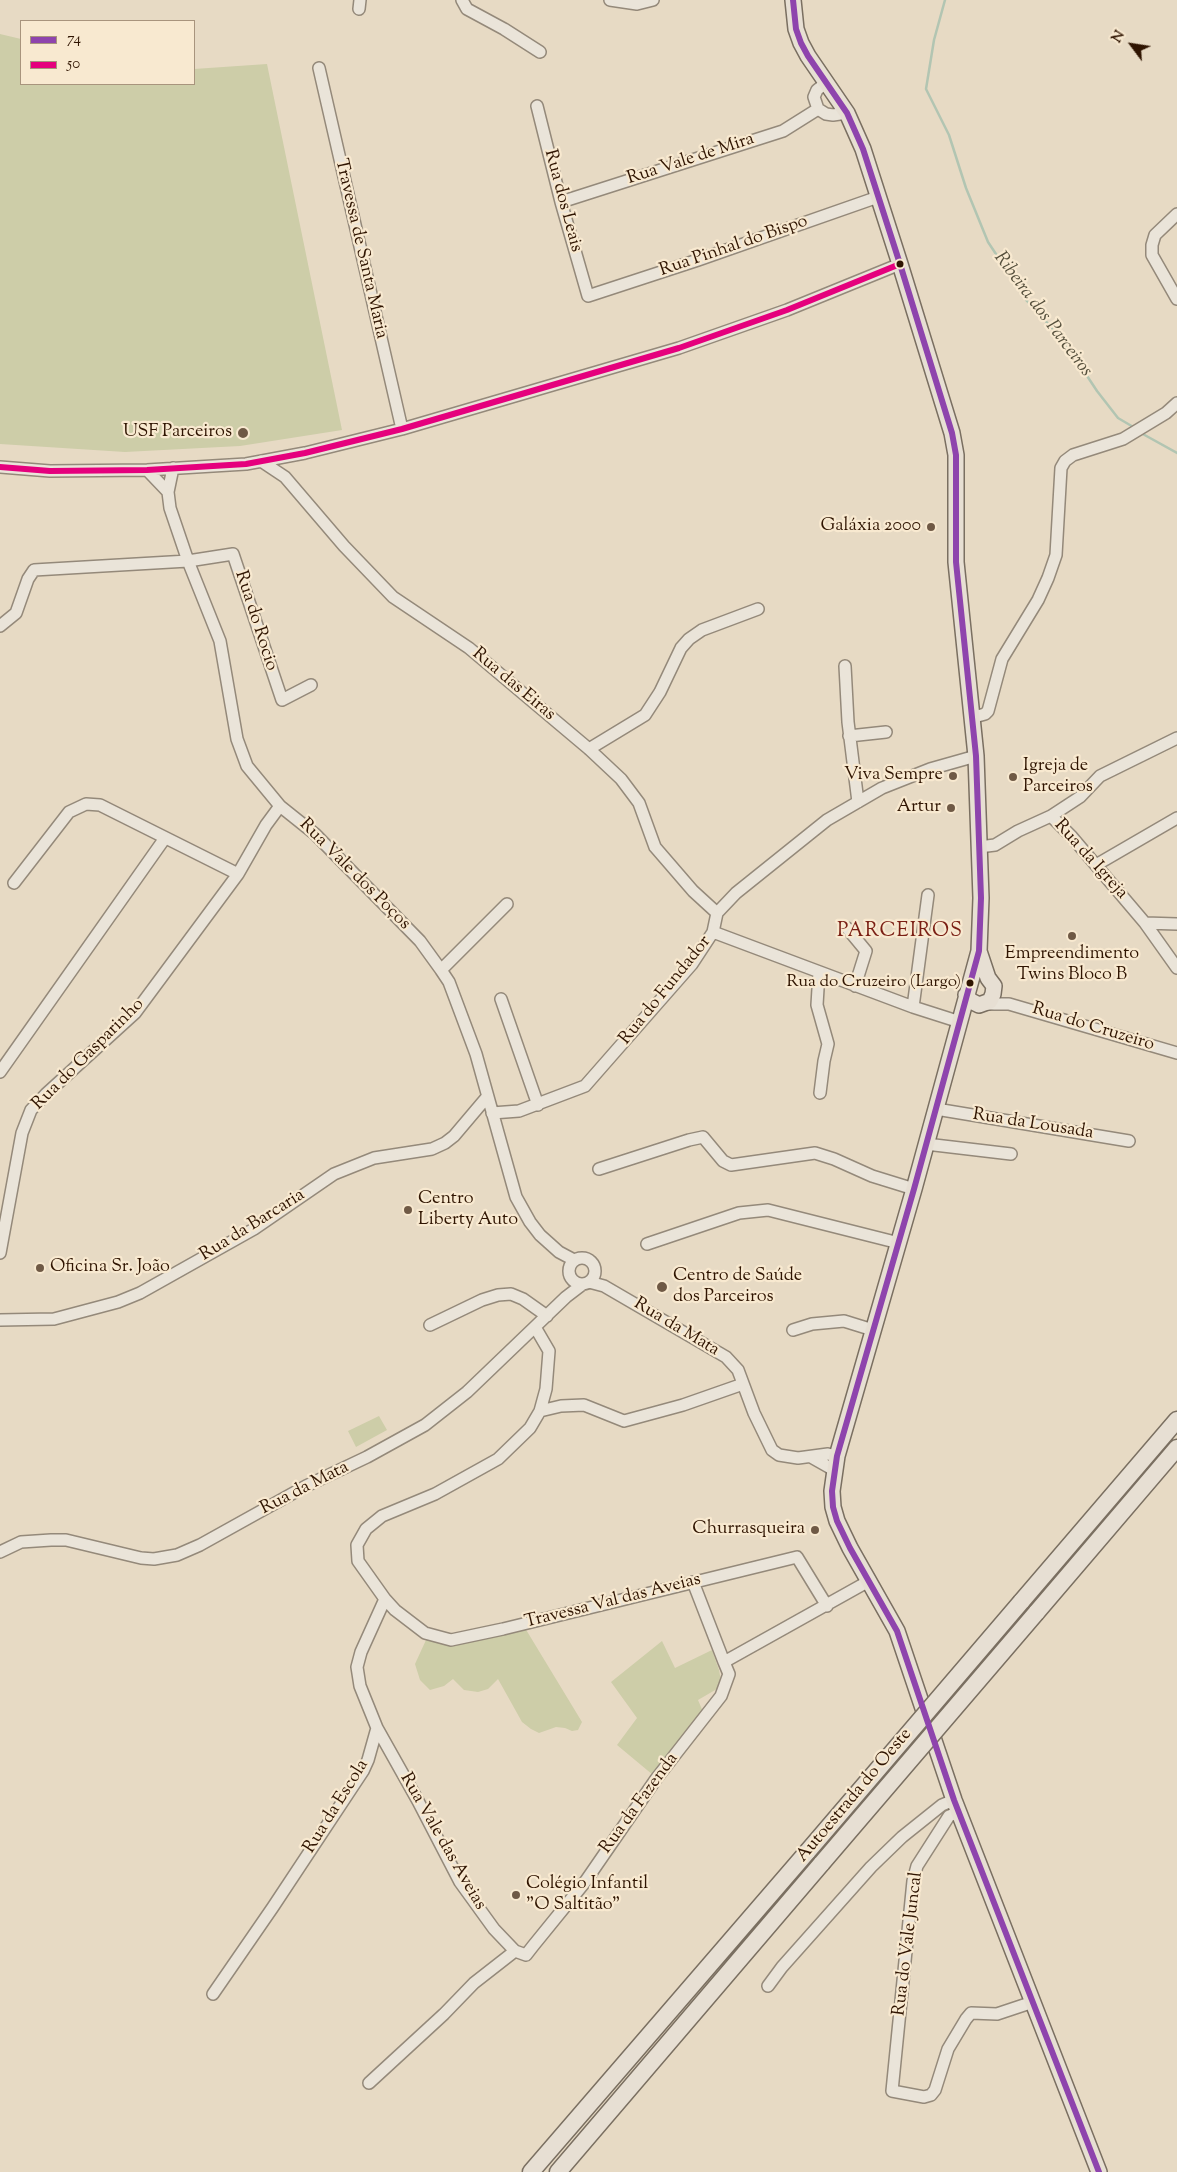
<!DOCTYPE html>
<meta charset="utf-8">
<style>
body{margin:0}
#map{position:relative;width:1177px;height:2172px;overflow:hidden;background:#e7dac4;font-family:"Sorts Mill Goudy",serif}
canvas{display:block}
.legend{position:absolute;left:20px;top:20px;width:175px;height:65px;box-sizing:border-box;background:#f8e9d0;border:1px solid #a8947d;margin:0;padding:6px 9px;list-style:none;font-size:15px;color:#2f1401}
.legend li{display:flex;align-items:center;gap:10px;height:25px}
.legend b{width:25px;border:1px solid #a8947d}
.north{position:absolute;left:1107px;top:20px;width:50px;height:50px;-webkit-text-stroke:4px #f8e9d0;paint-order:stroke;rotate:301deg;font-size:14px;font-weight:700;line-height:20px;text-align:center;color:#2f1401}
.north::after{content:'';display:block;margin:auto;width:18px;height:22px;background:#2f1401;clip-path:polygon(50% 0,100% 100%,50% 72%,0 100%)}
</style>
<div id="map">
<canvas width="1177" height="2172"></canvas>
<ul class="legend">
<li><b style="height:6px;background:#8e44ad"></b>74</li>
<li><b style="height:6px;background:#e5007d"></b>50</li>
</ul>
<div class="north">N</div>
</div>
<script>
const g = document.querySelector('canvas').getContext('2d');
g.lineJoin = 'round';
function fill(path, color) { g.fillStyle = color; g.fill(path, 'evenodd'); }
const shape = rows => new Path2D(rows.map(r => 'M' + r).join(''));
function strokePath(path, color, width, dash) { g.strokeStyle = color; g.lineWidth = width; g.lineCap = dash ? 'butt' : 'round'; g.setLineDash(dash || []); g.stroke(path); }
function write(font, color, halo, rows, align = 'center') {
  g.font = font + ' "Sorts Mill Goudy",serif'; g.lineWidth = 4.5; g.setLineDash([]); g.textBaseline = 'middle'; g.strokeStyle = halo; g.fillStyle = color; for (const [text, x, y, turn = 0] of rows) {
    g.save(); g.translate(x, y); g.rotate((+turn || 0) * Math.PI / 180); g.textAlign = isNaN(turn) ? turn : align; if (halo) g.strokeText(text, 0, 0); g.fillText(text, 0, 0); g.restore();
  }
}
fill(shape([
 [0,34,21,39,21,84,194,84,194,69,267,64,342,430,240,446,125,452,0,444],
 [379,1416,387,1430,356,1447,348,1431],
 [525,1628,582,1722,578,1730,572,1731,565,1728,556,1727,539,1733,531,1729,522,1722,498,1679,488,1689,478,1692,464,1690,453,1679,444,1686,430,1690,420,1680,415,1664,426,1640,452,1645],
 [662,1641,675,1668,712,1650,719,1670,722,1686,698,1700,704,1714,653,1775,617,1745,637,1718,611,1682]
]), '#cdcda8');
strokePath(shape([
 [945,0,934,40,926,89,949,135,966,188,988,242,1027,301,1064,341,1097,391,1118,418,1135,428],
 [1141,433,1177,453]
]), '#b2c5b2', 2.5);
const minor = shape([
 [462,0,467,9,504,29,540,52],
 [610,0,637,4,653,0],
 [359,9,360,0],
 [319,68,402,429],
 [826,83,817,90,814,97,818,109,826,114,833,115,847,113],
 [537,106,561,202,588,296,698,260,878,197],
 [561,202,783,131,818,109],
 [1177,214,1155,235,1152,245,1152,255,1177,299],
 [261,461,285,477,344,546,393,597,469,648,589,749,621,779,639,803,655,847,693,891,717,913],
 [0,467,50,471,147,470,246,464,305,453,402,429,679,348,787,310,900,264],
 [173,468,168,492,170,508,188,561,220,641,237,739,247,766,280,806,315,834,420,941,441,970,449,982,476,1054,516,1197,530,1222,540,1235,559,1252,574,1260],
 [147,470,168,492],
 [0,626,16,613,28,579,34,570,188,561,233,554,282,700,311,685],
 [845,666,848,722,858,802],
 [974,717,985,714,988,711,1002,659,1038,600,1048,578,1056,555,1061,468,1065,461,1073,455,1123,439,1166,413,1177,403],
 [849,736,886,732],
 [589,749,645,715,660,692,681,648,689,639,702,630,758,609],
 [1051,816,1080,797,1100,776,1177,738],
 [979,847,995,845,1018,831,1051,816,1072,837,1145,923,1177,968],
 [1096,865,1177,818],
 [14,883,69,812,86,804,100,805,238,874],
 [1145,923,1177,924],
 [847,928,866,951,855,986],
 [713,932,913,1007,960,1022],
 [441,970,507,904],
 [819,972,817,1005,828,1044,824,1061,820,1093],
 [501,999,538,1105],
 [986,1004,1009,1004,1177,1053],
 [913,1007,928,895],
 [0,1072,165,838],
 [936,1109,1129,1141],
 [492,1113,519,1111,585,1086,692,964,713,932,717,913,736,893,827,820,882,788,930,769,976,756],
 [926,1144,1011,1154],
 [599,1169,689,1140,703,1137,723,1161,731,1165,815,1153,834,1159,872,1176,914,1189],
 [647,1244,739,1213,768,1210,899,1243],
 [0,1253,22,1133,31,1110,46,1094,135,1013,238,874,266,825,280,806],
 '569 1271a13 13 0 1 1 26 0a13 13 0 1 1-26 0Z',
 [589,1282,604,1286,726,1357,738,1370,754,1413,772,1450,779,1455,798,1458,828,1454,837,1456],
 [0,1320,54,1319,118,1302,140,1293,254,1229,334,1174,374,1158,432,1149,445,1143,454,1136,487,1097],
 [430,1325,482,1300,498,1295,511,1294,523,1299,547,1316],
 [535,1327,549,1351,546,1389,540,1411],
 [793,1330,812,1324,844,1321,873,1330],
 [811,1457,834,1470],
 [0,1552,21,1542,51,1540,66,1540,141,1558,154,1559,177,1555,200,1545,306,1486,367,1457,425,1425,467,1392,566,1297,583,1284],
 [693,1582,724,1662],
 [385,1599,395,1610,425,1633,451,1640,503,1629,797,1557,827,1606],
 [377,1728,418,1801,460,1882,494,1929,515,1951],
 [959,1812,949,1816,917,1866,913,1881,892,2091,924,2097,931,2095,935,2090,948,2049,966,2019,971,2013,997,2014,1033,2002],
 [768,1986,782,1967,871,1867,902,1837,942,1805,954,1800],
 [213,1994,273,1907,363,1771,368,1760,377,1728,360,1686,357,1667,361,1652,385,1599,358,1561,357,1545,366,1529,382,1516,435,1494,498,1459,530,1428,540,1411,561,1406,584,1405,624,1421,683,1405,743,1384],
 [369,2083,444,2014,474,1983,515,1951,526,1955,533,1946,585,1882,656,1779,721,1696,729,1674,724,1662,869,1581]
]);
const major = shape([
 [793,0,796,29,801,43,808,56,847,113,863,149,900,264,952,433,956,455,956,562,976,756,981,898,979,951,914,1189,837,1456,832,1491,833,1507,837,1521,850,1548,897,1631,954,1800,1099,2172],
 [966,995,971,1001,979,1005,990,1001,993,994,994,986,988,978,979,951]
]);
const highway = shape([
 [1021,1602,1177,1420],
 [1036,1613,1177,1448],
 [531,2172,808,1851],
 [558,2172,822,1863]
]);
strokePath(minor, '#94897a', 14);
strokePath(major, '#7a6f61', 18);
strokePath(highway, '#7a6f61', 19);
strokePath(minor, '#eae4d9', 11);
strokePath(major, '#e7dfd3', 15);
strokePath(highway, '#e7dfd3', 16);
const highwayBridge = shape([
 [808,1851,1021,1602],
 [822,1863,1036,1613]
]);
strokePath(highwayBridge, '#7a6f61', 19, []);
strokePath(highwayBridge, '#e7dfd3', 16);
strokePath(shape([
 [793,0,796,29,801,43,808,56,847,113,863,149,900,264,952,433,956,455,956,562,976,756,981,898,979,951,914,1189,837,1456,832,1491,833,1507,837,1521,850,1548,897,1631,954,1800,1099,2172]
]), '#8e44ad', 6);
strokePath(shape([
 [0,467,50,471,147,470,246,464,305,453,402,429,679,348,787,310,900,264]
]), '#e5007d', 6);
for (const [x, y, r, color] of [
 [900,264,4.5,"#2f1401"],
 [243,433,6,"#6f5945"],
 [931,527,5,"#6f5945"],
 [953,776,5,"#6f5945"],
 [1013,777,5,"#6f5945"],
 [951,808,5,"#6f5945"],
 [1072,936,5,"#6f5945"],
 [970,983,4.5,"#2f1401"],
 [408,1210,5,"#6f5945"],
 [40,1268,5,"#6f5945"],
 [662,1287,6,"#6f5945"],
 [815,1530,5,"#6f5945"],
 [516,1895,5,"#6f5945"]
]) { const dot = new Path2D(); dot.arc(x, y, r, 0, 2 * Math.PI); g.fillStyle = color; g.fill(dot); strokePath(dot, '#f8e9d0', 2); }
write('17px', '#2f1401', '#f8e9d0', [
 ["Rua do Cruzeiro (Largo)",961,983]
], 'right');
write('18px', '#2f1401', '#f8e9d0', [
 ["Rua Vale de Mira",691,160,-18],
 ["Rua dos Leais",562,201,75],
 ["Rua Pinhal do Bispo",734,247,-19],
 ["Travessa de Santa Maria",360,249,77],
 ["Rua do Rocio",255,621,72],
 ["Rua das Eiras",513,685,40],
 ["Rua da Igreja",1090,860,48],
 ["Rua Vale dos Poços",354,875,45],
 ["Rua do Fundador",666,991,-51],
 ["Rua do Cruzeiro",1093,1028,17],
 ["Rua do Gasparinho",89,1055,-45],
 ["Rua da Lousada",1033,1125,9],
 ["Rua da Barcaria",253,1226,-32],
 ["Rua da Mata",676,1328,31],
 ["Rua da Mata",305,1489,-27],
 ["Travessa Val das Aveias",613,1602,-14],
 ["Autoestrada do Oeste",855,1796,-50],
 ["Rua da Fazenda",640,1804,-54],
 ["Rua da Escola",337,1807,-58],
 ["Rua Vale das Aveias",442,1842,60],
 ["Rua do Vale Juncal",909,1944,-83]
]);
write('18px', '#2f1401', '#f8e9d0', [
 ["USF Parceiros",232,433],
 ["Galáxia 2000",921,527],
 ["Igreja de",1023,767,"left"],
 ["Parceiros",1023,788,"left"],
 ["Viva Sempre",943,776],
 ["Artur",941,808],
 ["Empreendimento",1072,955,"center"],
 ["Twins Bloco B",1072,976,"center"],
 ["Centro",418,1200,"left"],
 ["Liberty Auto",418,1221,"left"],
 ["Oficina Sr. João",50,1268,"left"],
 ["Centro de Saúde",673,1277,"left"],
 ["dos Parceiros",673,1298,"left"],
 ["Churrasqueira",805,1530],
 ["Colégio Infantil",526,1885,"left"],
 ["\"O Saltitão\"",526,1906,"left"]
], 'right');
write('italic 19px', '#554f3c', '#f8e9d0', [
 ["Ribeira dos Parceiros",1042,315,53]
]);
g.letterSpacing = '1px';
write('20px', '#7a1f14', '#f8e9d0', [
 ["PARCEIROS",900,933]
]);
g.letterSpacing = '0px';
</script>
